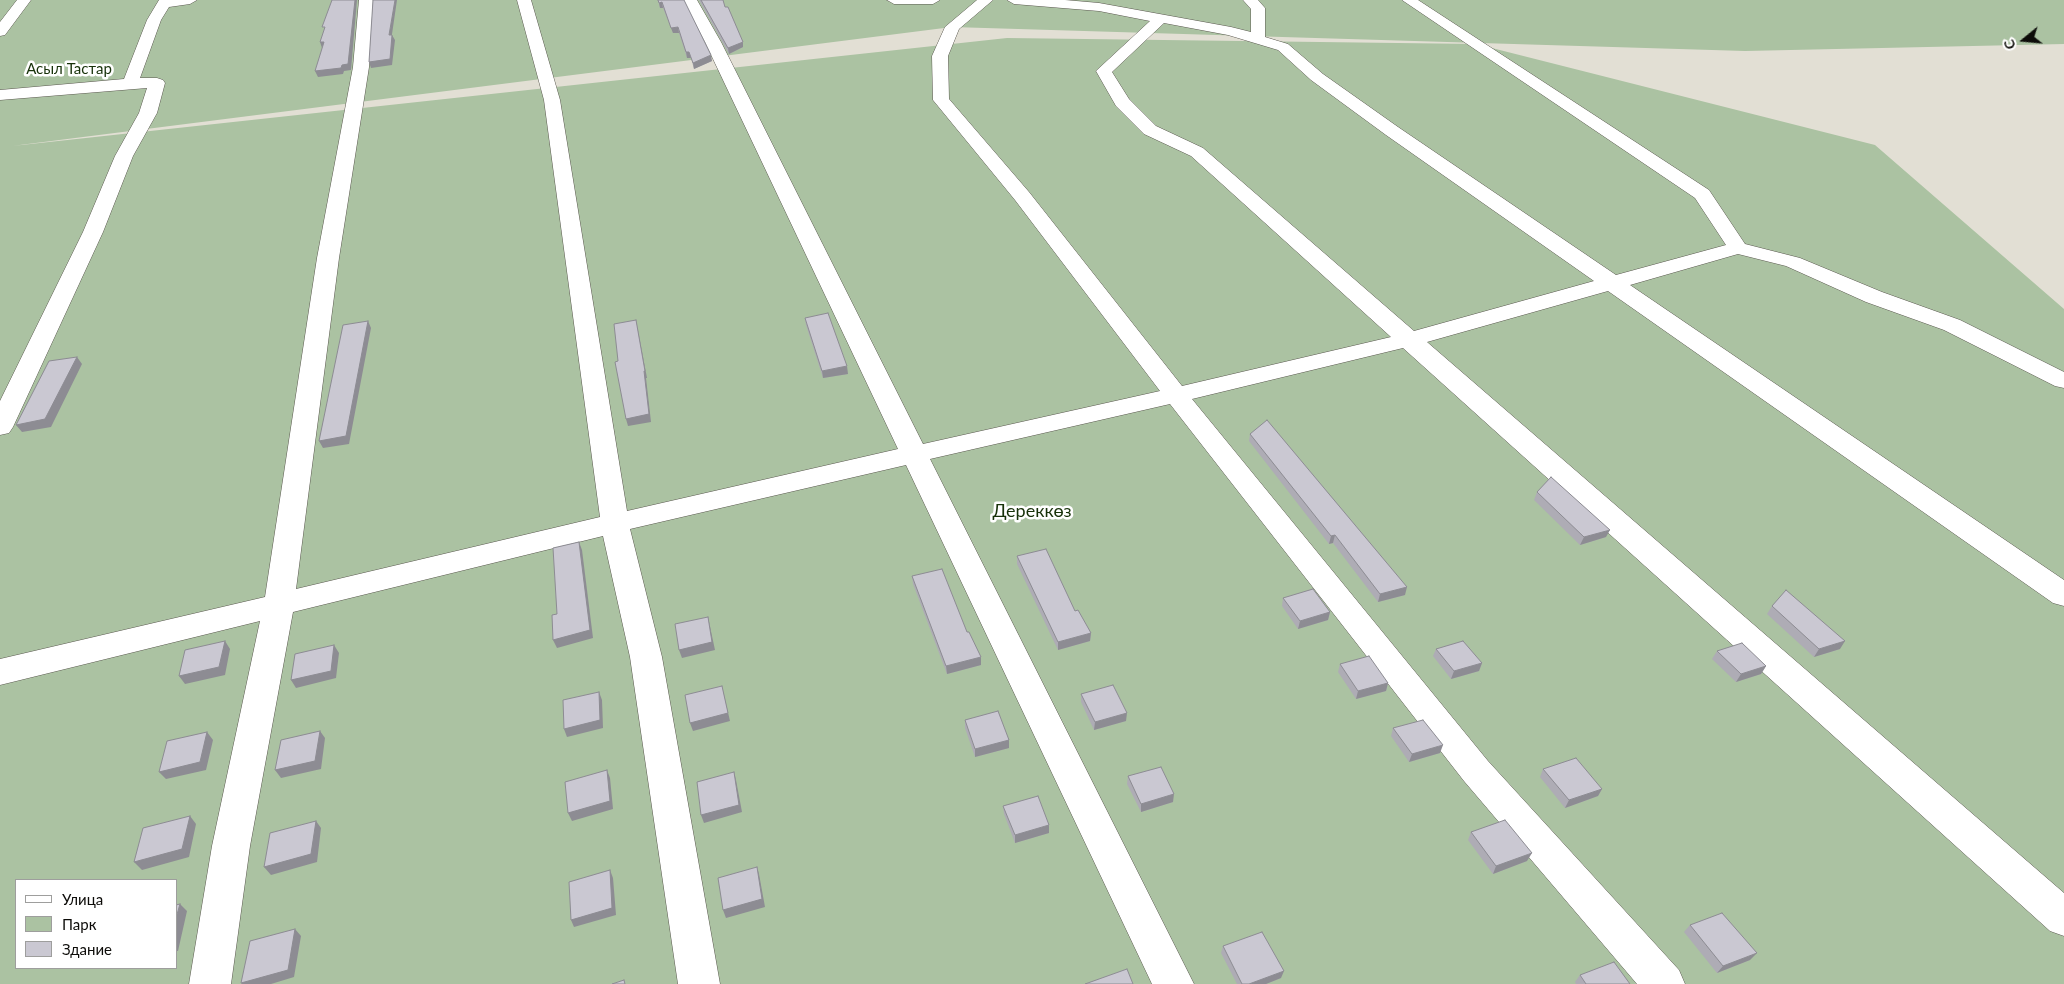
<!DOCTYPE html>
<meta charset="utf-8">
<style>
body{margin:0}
#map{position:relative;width:2064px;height:984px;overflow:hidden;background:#e2dfd4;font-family:Lato,sans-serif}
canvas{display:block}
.legend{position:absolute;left:15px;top:879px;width:162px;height:90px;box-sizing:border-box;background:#fff;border:1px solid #9e9e9d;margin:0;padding:6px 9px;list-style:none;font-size:15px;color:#0d0c09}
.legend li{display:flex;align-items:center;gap:10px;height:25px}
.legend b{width:25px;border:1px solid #9e9e9d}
.north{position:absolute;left:1999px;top:15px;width:50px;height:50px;-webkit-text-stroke:4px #fff;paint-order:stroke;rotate:253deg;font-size:14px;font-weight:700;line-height:20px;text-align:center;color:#0d0c09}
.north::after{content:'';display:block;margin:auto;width:18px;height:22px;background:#0d0c09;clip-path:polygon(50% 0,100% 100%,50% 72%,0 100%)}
</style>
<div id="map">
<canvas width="2064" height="984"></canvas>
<ul class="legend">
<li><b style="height:6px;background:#fff"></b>Улица</li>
<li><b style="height:14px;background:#abc2a2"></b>Парк</li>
<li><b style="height:14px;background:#cac8d2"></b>Здание</li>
</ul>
<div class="north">С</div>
</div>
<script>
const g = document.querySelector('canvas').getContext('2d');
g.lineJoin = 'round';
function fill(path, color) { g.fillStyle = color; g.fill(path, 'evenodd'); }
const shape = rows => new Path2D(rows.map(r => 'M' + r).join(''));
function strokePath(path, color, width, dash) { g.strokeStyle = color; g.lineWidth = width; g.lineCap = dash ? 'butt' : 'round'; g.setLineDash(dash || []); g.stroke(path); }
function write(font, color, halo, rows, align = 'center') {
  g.font = font + ' Lato,sans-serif'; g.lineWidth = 5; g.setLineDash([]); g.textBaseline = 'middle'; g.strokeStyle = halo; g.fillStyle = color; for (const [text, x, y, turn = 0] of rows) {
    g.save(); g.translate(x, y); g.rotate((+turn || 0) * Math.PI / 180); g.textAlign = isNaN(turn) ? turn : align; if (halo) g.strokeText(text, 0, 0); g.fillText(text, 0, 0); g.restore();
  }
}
fill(shape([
 [0,0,2064,0,2064,44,1745,51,952,27,12,146,1007,38,1476,44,1875,145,2064,309,2064,984,0,984],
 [16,880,176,880,176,968,16,968]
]), '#abc2a2');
const minor = shape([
 [17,0,31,0,5,35,0,36,0,22,17,0],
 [159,0,197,0,190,4,169,7,161,20,140,78,157,78,163,80,165,83,157,113,133,156,103,232,13,427,9,433,0,435,0,401,83,232,115,156,139,113,147,88,0,100,0,90,124,79,147,20,159,0],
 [359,0,373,0,369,67,339,258,296,589,600,517,544,100,517,0,531,0,560,100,627,511,898,449,705,42,683,0,697,0,721,42,923,444,1160,391,1015,200,933,100,932,56,945,27,977,0,993,0,959,29,948,56,949,99,1029,192,1182,386,1391,337,1191,156,1144,134,1116,106,1096,71,1150,21,1099,11,1014,4,1007,0,1065,0,1099,3,1231,27,1251,32,1251,9,1243,0,1258,0,1265,8,1265,37,1288,44,1323,74,1398,127,1616,275,1726,245,1695,198,1402,0,1418,0,1709,190,1745,244,1800,258,1882,292,1960,320,2064,372,2064,388,2055,386,1944,330,1866,302,1786,266,1738,254,1630,285,2064,580,2064,606,2053,603,1608,291,1427,342,2064,893,2064,936,2050,931,1403,348,1192,399,1488,761,1679,970,1685,984,1637,984,1464,781,1170,404,930,459,1194,984,1152,984,906,465,630,529,662,657,720,984,678,984,630,657,603,536,293,612,250,846,231,984,189,984,212,846,260,621,0,685,0,659,265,597,317,258,353,67,359,0],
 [1164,23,1228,35,1278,50,1311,80,1386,135,1594,281,1414,331,1203,148,1156,126,1129,99,1112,72,1164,23],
 [887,0,940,0,933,4,894,4,887,0]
]);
strokePath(minor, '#5b5950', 1);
fill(minor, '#fff');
fill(shape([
 [658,0,684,0,712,61,694,69,691,58,687,58,679,33,673,33,663,8,660,8],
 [699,0,723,0,725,7,743,42,743,47,729,54],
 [805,318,848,374,823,378,806,325],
 [1250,434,1405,595,1378,602,1333,543,1329,544,1249,441],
 [1537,492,1606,537,1580,545,1534,500],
 [1017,556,1075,611,1091,633,1090,641,1058,650,1017,564],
 [912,576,967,632,981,657,981,665,947,674,913,584],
 [1283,598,1330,612,1328,620,1298,629,1282,606],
 [1772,606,1840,649,1814,657,1767,614],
 [1436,649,1482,663,1479,671,1451,679,1433,656],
 [1717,651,1766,666,1761,674,1736,682,1712,659],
 [1340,664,1388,683,1386,691,1356,699,1338,672],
 [1081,694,1126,721,1094,730,1081,702],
 [965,720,1009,740,1009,748,975,757,965,728],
 [1393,728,1440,753,1409,762,1391,736],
 [1543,769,1602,789,1598,796,1565,808,1540,777],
 [1128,776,1173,802,1141,812,1127,784],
 [1003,806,1049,833,1015,843,1004,814],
 [1471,832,1527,861,1493,874,1468,840],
 [1690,925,1750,960,1717,973,1684,932],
 [1223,946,1281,978,1266,984,1237,984,1221,953],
 [1580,975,1630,984,1576,984,1575,982]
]), '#aeacb5');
fill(shape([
 [355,0,357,0,351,70,344,71,343,74,318,77,315,71],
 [395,0,397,0,391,41,389,35],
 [662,2,663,8,660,8,659,3],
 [678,27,679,33,673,33,671,28],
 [392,35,395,40,392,65,371,68,369,62],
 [320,42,324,42,322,48],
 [743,42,743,47,729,54,728,48],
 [686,52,689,52,691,58,687,58],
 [711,55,712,61,694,69,693,63],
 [636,320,647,378,646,378,651,422,628,426,626,419],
 [368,321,371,328,349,444,323,448,319,441],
 [77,357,82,364,51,427,22,432,16,425],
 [847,366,848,374,823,378,822,371],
 [1610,530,1606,537,1580,545,1584,537],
 [1335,535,1333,543,1329,544,1331,536],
 [579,542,582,550,593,638,557,648,553,640],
 [1407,587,1405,595,1378,602,1380,594],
 [1330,612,1328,620,1298,629,1300,621],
 [708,617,715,650,682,658,679,650],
 [1091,633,1090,641,1058,650,1058,642],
 [225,641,230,649,225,675,185,684,179,676],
 [1845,641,1840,649,1814,657,1819,649],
 [334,645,339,653,336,678,296,688,291,680],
 [981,657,981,665,947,674,946,666],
 [1482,663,1479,671,1451,679,1454,671],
 [1766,666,1761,674,1736,682,1741,674],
 [1388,683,1386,691,1356,699,1358,691],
 [722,686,730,721,693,731,690,723],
 [599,692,602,700,603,728,567,737,564,729],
 [1127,713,1126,721,1094,730,1095,722],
 [320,731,325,738,321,769,281,778,275,770],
 [207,732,213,740,206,770,166,779,159,772],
 [1009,740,1009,748,975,757,975,749],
 [1443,745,1440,753,1409,762,1412,754],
 [607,770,610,778,613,809,572,821,568,813],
 [734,772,736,780,742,812,704,823,701,815],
 [1602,789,1598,796,1565,808,1569,800],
 [1174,794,1173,802,1141,812,1141,804],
 [190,816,196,824,189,857,142,870,134,862],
 [316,821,321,828,317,862,271,875,264,867],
 [1049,825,1049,833,1015,843,1015,835],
 [1532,853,1527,861,1493,874,1496,866],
 [757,867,759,874,765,907,726,918,723,910],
 [610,870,613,878,616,915,574,927,571,920],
 [180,904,187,911,178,951,176,951,176,918],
 [295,929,301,936,294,977,271,984,242,984,241,983],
 [1757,953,1750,960,1717,973,1723,966],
 [1284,971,1281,978,1266,984,1249,984]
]), '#8d8c93');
const building = shape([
 [332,0,355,0,348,64,342,65,341,68,315,71,324,42,320,42,325,27,322,27,332,0],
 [373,0,395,0,389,35,392,35,390,59,369,62,373,0],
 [658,0,684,0,711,55,693,63,689,52,686,52,678,27,671,28,662,2,659,3,658,0],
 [701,0,723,0,725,7,728,7,743,42,728,48,701,0],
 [828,313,847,366,822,371,805,318,828,313],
 [636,320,645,371,644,371,649,414,626,419,615,362,618,361,614,324,636,320],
 [368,321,346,436,319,441,343,325,368,321],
 [77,357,45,419,16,425,49,361,77,357],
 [1267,420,1407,587,1380,594,1335,535,1331,536,1250,434,1267,420],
 [1551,477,1610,530,1584,537,1537,492,1551,477],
 [579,542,590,630,553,640,552,615,557,614,553,548,579,542],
 [1046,549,1075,611,1078,610,1091,633,1058,642,1017,556,1046,549],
 [942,569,967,632,969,632,981,657,946,666,912,576,942,569],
 [1313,589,1330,612,1300,621,1283,598,1313,589],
 [1786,590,1845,641,1819,649,1772,606,1786,590],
 [708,617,712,642,679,650,675,624,708,617],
 [225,641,219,667,179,676,185,650,225,641],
 [1463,641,1482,663,1454,671,1436,649,1463,641],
 [1742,643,1766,666,1741,674,1717,651,1742,643],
 [334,645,331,671,291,680,295,654,334,645],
 [1369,656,1388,683,1358,691,1340,664,1369,656],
 [1113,685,1127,713,1095,722,1081,694,1113,685],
 [722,686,728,713,690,723,685,695,722,686],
 [599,692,600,720,564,729,563,700,599,692],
 [998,711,1009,740,975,749,965,720,998,711],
 [1423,720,1443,745,1412,754,1393,728,1423,720],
 [320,731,315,761,275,770,281,740,320,731],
 [207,732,200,762,159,772,167,741,207,732],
 [1576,758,1602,789,1569,800,1543,769,1576,758],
 [1161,767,1174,794,1141,804,1128,776,1161,767],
 [607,770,610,801,568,813,565,782,607,770],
 [734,772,739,805,701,815,697,782,734,772],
 [1038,796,1049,825,1015,835,1003,806,1038,796],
 [190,816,182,849,134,862,143,828,190,816],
 [1505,820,1532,853,1496,866,1471,832,1505,820],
 [316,821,311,854,264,867,270,833,316,821],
 [757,867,762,899,723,910,718,878,757,867],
 [610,870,612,908,571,920,569,882,610,870],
 [180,904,176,918,176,905,180,904],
 [1722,913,1757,953,1723,966,1690,925,1722,913],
 [295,929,288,970,241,983,250,941,295,929],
 [1262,932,1284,971,1249,984,1242,984,1223,946,1262,932],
 [1614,962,1630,984,1586,984,1580,975,1614,962],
 [1127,969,1133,984,1085,984,1127,969],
 [624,980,625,984,612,984,624,980]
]);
fill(building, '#cac8d2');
strokePath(building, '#8d8c93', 1);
write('15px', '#173109', '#fff', [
 ["Асыл Тастар",69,69]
]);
write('18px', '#173109', '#fff', [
 ["Дереккөз",1032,511]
]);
</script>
